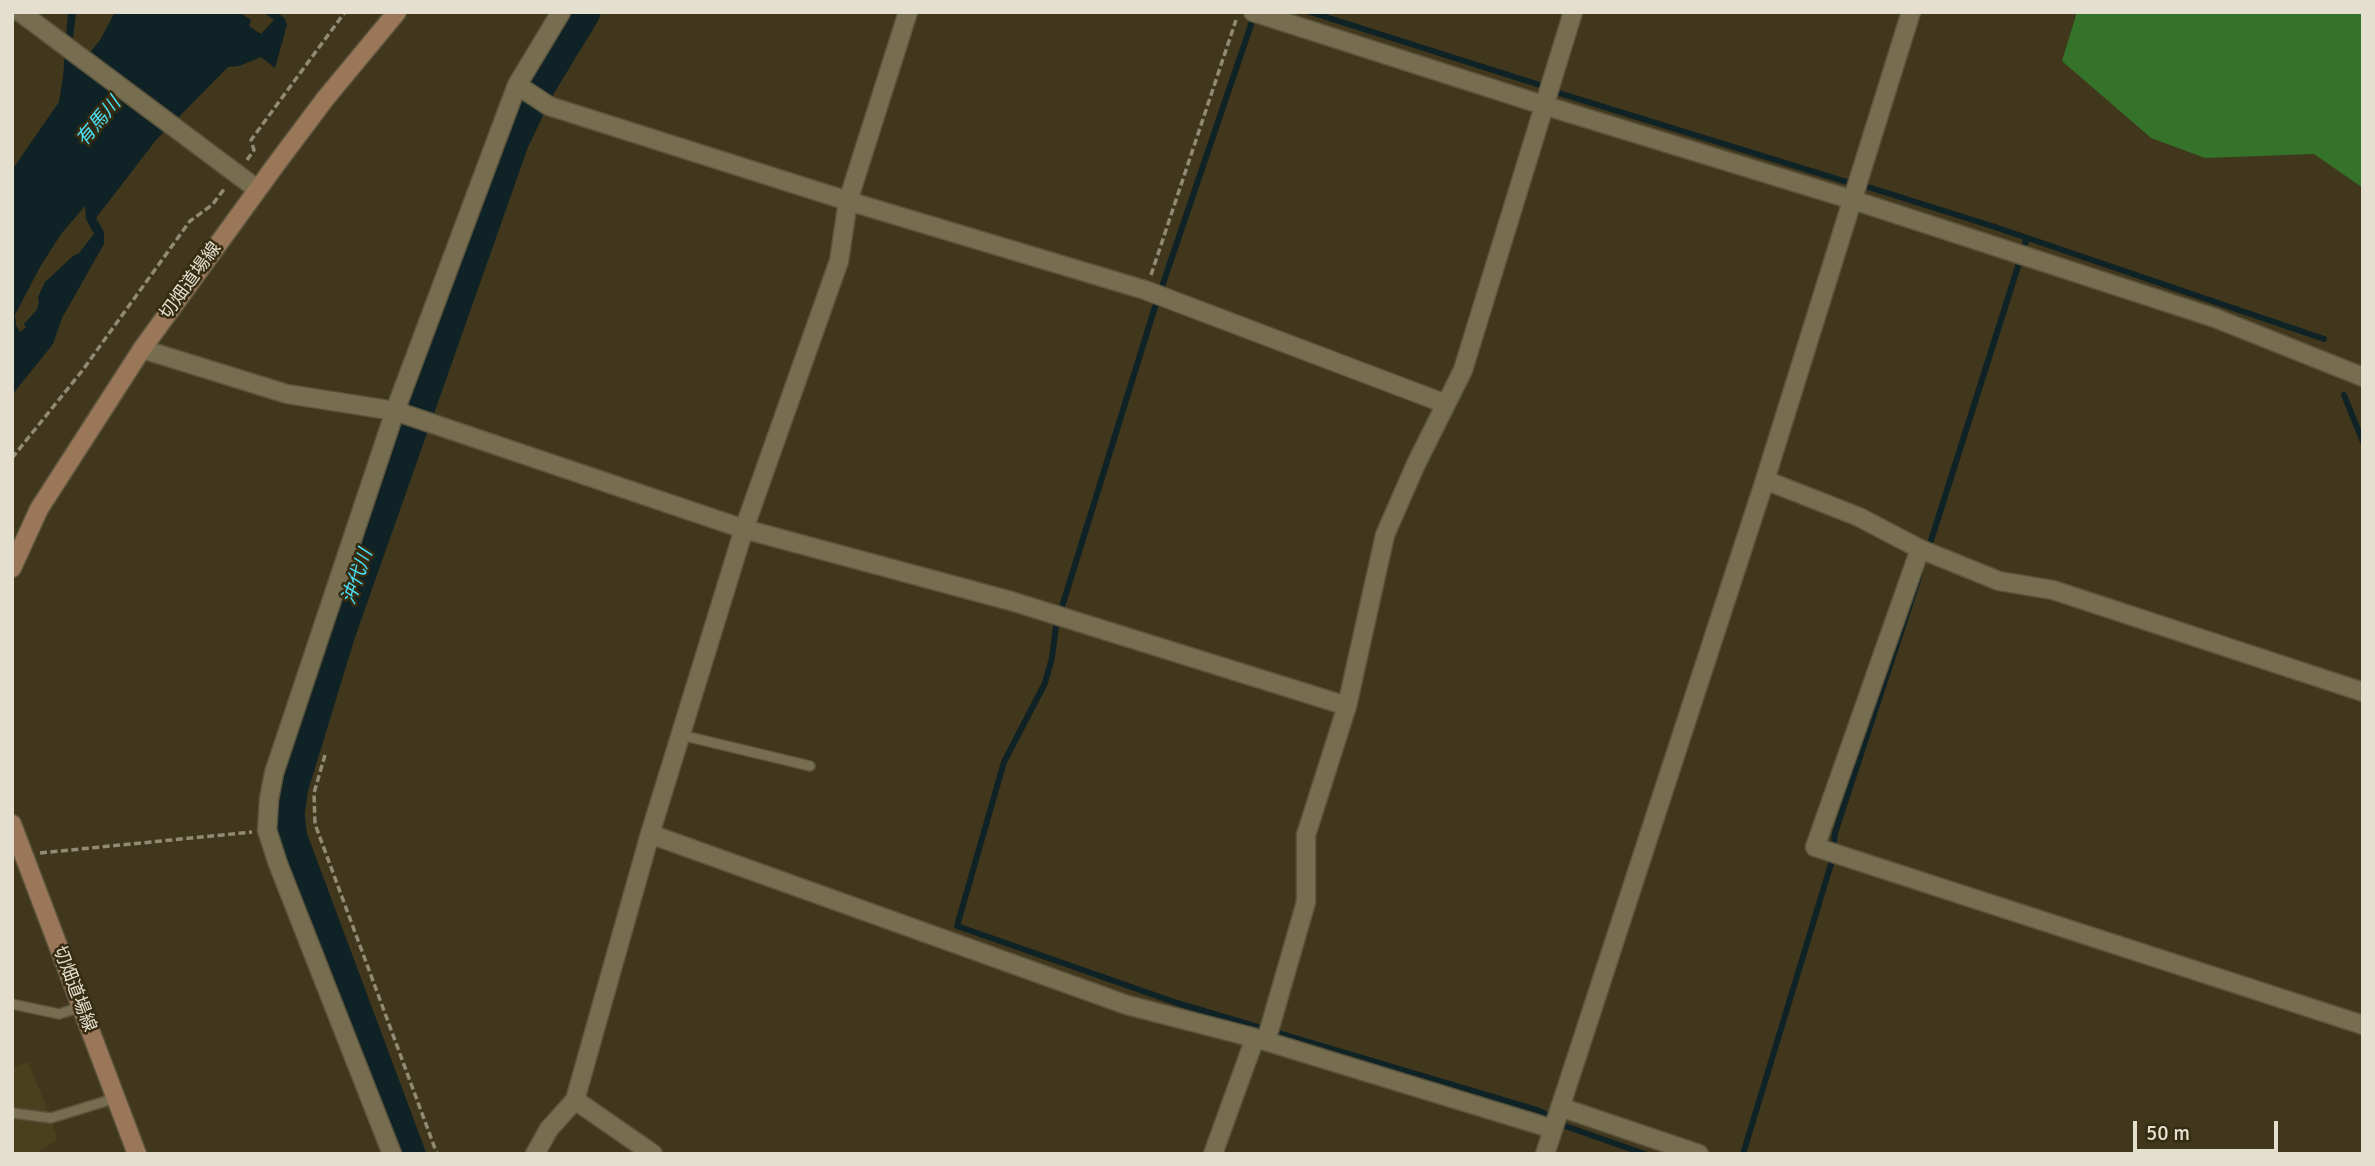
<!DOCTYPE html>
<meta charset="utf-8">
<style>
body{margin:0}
#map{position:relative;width:2375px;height:1166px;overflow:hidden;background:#40371c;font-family:Signika,sans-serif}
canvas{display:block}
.frame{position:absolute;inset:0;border:14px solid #e4dfcf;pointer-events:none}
.scale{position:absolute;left:2133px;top:1121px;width:145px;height:32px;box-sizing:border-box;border:4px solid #e4dfcf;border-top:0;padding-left:9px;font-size:21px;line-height:24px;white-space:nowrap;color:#e4dfcf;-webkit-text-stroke:5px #352c12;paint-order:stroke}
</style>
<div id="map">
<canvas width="2375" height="1166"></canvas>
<div class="frame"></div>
<div class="scale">50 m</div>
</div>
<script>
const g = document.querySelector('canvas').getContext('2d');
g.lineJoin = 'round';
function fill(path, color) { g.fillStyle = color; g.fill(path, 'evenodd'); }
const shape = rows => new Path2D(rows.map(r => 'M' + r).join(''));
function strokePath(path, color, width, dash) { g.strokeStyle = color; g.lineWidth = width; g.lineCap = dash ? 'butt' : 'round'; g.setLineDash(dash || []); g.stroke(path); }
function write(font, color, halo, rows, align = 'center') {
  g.font = font + ' Signika,"Noto Sans JP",sans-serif'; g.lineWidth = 5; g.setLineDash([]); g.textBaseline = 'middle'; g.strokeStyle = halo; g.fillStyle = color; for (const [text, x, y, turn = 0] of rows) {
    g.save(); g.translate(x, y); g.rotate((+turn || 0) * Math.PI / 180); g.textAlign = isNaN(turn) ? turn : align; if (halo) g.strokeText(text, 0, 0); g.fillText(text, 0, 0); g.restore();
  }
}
fill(shape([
 [28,1062,51,1118,57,1140,35,1154,12,1154,12,1068]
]), '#4b401d');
fill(shape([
 [2077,12,2363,12,2363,188,2314,154,2205,158,2151,138,2062,61]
]), '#35722a');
fill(shape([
 [68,12,76,12,73,38,76,66,82,63,100,40,115,12,239,12,251,20,249,26,261,34,274,20,263,12,278,12,285,19,287,25,275,68,261,57,239,66,228,67,156,140,96,218,104,232,104,244,62,318,53,344,12,395,12,170,59,102,63,77],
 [85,206,86,219,94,234,79,253,73,256,45,282,38,297,39,303,36,311,24,324,26,327,20,332,16,325,15,315,40,267,61,234]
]), '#0f2226');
strokePath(shape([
 [1310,12,1543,86],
 [1254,16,1154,310,1056,626,1052,658,1045,683,1004,762,957,926,1177,1003,1540,1111,1565,1126,1645,1154],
 [1559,93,1847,182],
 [1868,187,1995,227,2324,339],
 [2344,395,2363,442],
 [1928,550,2027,238],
 [1743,1154,1831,864,1835,833,1920,574]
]), '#0f2226', 6);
strokePath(shape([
 [408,1154,290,838,287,814,291,787,338,633,512,140,538,86,583,12]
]), '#0f2226', 35);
const lane = shape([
 [681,735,810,766],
 [12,1004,59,1014,81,1007],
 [12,1113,51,1118,116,1098]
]);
const street = shape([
 [20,12,257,189],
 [1253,12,1543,105,1853,200,2215,318,2363,377],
 [517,85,549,106,848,201,1145,290,1446,404],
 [142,349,287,394,395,411,744,529,1011,601,1347,706],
 [1765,480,1859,517,1920,549,1999,581,2053,590,2363,692],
 [1920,549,1815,847,2363,1025],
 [650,834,1127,1005,1255,1038,1553,1129],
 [1266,1041,1306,902,1306,835,1347,706,1385,535,1416,464,1463,370,1573,12],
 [575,1100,653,1154],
 [1560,1107,1699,1154],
 [392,1154,278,864,267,830,269,799,274,773,395,411,517,85,561,12],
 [535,1154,549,1129,575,1100,650,834,744,529,839,261,848,201,908,12],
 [1213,1154,1255,1038],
 [1545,1154,1765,480,1911,12]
]);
const secondary = shape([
 [12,568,39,509,142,349,277,163,325,99,397,12],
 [12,824,137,1154]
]);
strokePath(lane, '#5b543c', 12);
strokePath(street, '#5b543c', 21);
strokePath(secondary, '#5b543c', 21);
strokePath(shape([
 [247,160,254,150,251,140,345,12],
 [1151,275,1236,20],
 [12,458,82,371,190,221,212,205,225,188],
 [325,755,314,793,315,824,437,1154],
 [40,853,252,832]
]), '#918a75', 3.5, [7, 3.5]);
strokePath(lane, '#776e51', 9);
strokePath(street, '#776e51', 18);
strokePath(secondary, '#9b7759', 18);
write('18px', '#e4dfcf', '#352c12', [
 ["切畑道場線",191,281,-54],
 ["切畑道場線",74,989,69]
]);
write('italic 19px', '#4be1fa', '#352c12', [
 ["有馬川",99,122,-50],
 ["沖代川",358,577,-71]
]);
</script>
